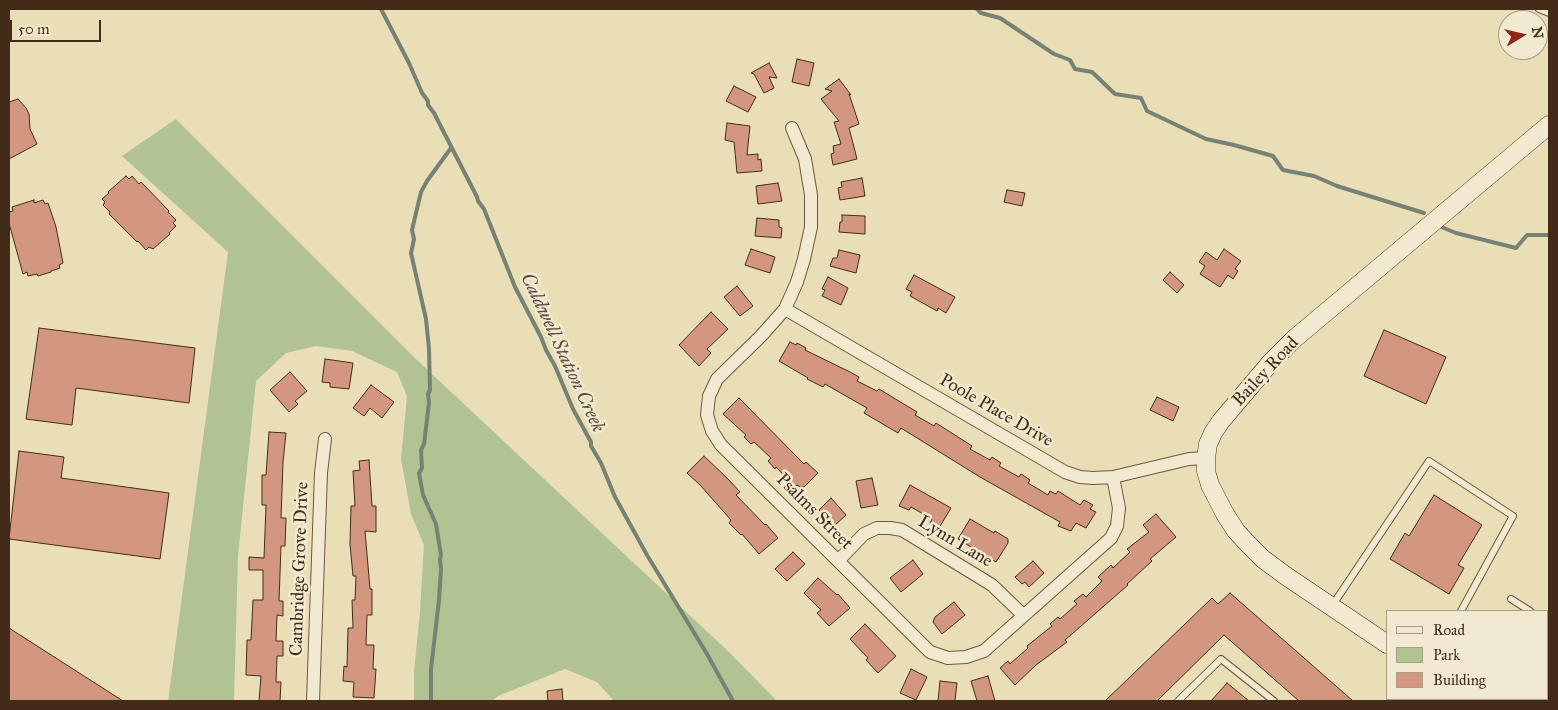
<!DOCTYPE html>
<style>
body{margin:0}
#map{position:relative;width:1558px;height:710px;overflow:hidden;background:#eadeb7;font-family:"IM FELL Great Primer",serif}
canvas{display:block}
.frame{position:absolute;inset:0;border:10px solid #422c18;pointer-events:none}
.legend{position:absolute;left:1386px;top:610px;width:162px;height:90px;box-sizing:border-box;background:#f1ead0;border:1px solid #ab9e86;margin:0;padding:6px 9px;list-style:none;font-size:15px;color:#422c18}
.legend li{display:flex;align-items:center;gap:10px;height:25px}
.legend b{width:25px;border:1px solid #ab9e86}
.north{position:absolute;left:1498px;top:10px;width:50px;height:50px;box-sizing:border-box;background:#f1ead0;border:1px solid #ab9e86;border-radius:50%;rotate:81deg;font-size:14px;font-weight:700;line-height:20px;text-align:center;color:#422c18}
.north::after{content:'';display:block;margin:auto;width:18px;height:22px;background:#8f2418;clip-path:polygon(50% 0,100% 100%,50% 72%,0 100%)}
.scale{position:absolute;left:10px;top:20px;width:91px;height:22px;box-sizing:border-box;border:2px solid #422c18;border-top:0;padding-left:6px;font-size:15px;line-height:18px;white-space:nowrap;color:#422c18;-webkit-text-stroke:4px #f1ead0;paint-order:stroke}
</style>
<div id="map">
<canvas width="1558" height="710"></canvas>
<div class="frame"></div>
<ul class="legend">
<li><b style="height:6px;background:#f1ead0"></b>Road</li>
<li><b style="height:14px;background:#b1c293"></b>Park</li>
<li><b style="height:14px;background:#d39780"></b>Building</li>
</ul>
<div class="north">N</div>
<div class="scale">50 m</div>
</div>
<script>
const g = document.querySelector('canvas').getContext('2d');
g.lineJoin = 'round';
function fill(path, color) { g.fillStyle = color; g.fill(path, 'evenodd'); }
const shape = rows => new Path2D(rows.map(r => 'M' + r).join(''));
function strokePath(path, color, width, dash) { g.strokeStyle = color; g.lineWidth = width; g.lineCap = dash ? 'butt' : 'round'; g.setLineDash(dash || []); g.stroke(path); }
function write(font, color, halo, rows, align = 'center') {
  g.font = font + ' "IM FELL Great Primer",serif'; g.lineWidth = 5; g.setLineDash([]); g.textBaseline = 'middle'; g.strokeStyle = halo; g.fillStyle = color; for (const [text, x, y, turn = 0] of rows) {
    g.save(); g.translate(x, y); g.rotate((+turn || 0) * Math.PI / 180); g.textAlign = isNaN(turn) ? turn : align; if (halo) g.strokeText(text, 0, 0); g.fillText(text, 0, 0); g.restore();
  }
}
fill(shape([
 [176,119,418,361,730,653,777,701,614,701,597,682,565,669,498,696,492,701,414,701,414,672,420,611,424,545,411,514,401,459,407,396,397,372,352,351,316,346,286,353,256,381,238,556,234,701,168,701,228,252,122,156]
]), '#b1c293');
strokePath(shape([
 [381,9,409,63,422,93,428,101,428,105,434,113,477,197,478,201,484,209,515,287,541,337,546,350,555,366,573,409,591,442,591,446,601,463,615,497,647,555,707,654,733,701],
 [977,9,981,13,1000,18,1054,54,1070,60,1075,69,1092,72,1115,94,1141,98,1147,111,1206,139,1234,145,1273,156,1283,170,1314,176,1337,186,1424,213],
 [1439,226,1456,233,1516,248,1527,235,1549,235],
 [431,701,431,669,439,600,441,569,440,560,441,555,436,524,423,495,419,473,422,468,421,450,424,444,429,403,428,394,430,390,429,349,426,319,411,253,414,239,412,230,421,192,427,181,451,148]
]), '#778277', 4);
const building = shape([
 [797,59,814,63,809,86,792,82,797,59],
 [769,63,777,78,769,77,774,88,764,93,754,74,751,73,769,63],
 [839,79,851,95,849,94,859,124,849,128,857,159,833,165,831,154,834,153,833,146,841,144,834,122,839,121,821,99,832,91,825,89,839,79],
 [734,86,756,97,748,112,726,101,734,86],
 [18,99,26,108,29,114,30,129,37,144,9,159,9,102,18,99],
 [727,123,750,126,747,155,758,154,758,160,761,159,762,171,737,173,734,142,725,140,727,123],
 [126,176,129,179,132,176,139,184,141,182,169,211,168,212,176,220,173,223,176,226,169,233,170,234,153,249,149,247,146,250,138,241,137,242,109,214,110,212,103,205,105,202,102,199,109,193,108,192,126,176],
 [862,178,865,196,840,200,838,188,842,187,841,182,862,178],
 [778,183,782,201,758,204,756,186,778,183],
 [1007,190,1025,193,1022,206,1004,202,1007,190],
 [34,200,34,203,43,200,45,204,48,203,56,227,63,263,59,265,60,268,51,271,51,272,38,276,37,274,28,276,27,272,23,274,20,263,9,223,9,212,13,211,12,207,34,200],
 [842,215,865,216,865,234,839,232,840,222,842,222,842,215],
 [757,218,779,220,779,227,782,228,781,238,755,236,757,218],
 [751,249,775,257,770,273,745,265,751,249],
 [1224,249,1241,261,1235,269,1238,271,1233,279,1228,275,1220,287,1200,274,1205,266,1199,262,1206,252,1217,260,1224,249],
 [839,250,860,255,856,273,830,266,833,258,837,258,839,250],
 [1170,272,1184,285,1177,293,1163,280,1170,272],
 [914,275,955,297,946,313,938,308,937,311,910,296,912,292,906,289,914,275],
 [828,277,848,288,841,305,822,296,825,290,822,289,828,277],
 [737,286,753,306,740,316,724,297,737,286],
 [711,312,728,329,707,349,711,353,699,366,679,345,711,312],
 [39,328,195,348,189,403,76,388,72,425,26,419,39,328],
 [1384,330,1446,357,1426,404,1364,376,1384,330],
 [790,342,796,345,797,343,806,348,805,350,850,372,859,377,857,381,877,391,879,389,917,412,915,415,934,426,936,423,972,446,970,449,990,460,992,457,1001,463,999,466,1019,477,1021,474,1030,480,1028,483,1048,495,1050,491,1056,494,1058,491,1080,505,1084,500,1093,505,1090,509,1096,512,1086,528,1076,523,1071,531,1058,526,1060,522,980,477,901,428,898,433,864,413,867,408,825,384,823,387,807,379,808,378,779,361,790,342],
 [325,359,353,363,349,389,330,387,330,383,322,382,325,359],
 [290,372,307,391,295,401,298,404,289,412,270,390,290,372],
 [371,385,394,402,382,418,370,408,364,416,353,408,371,385],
 [1157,397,1179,407,1173,421,1150,410,1157,397],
 [739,398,804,464,806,462,818,473,804,487,800,487,797,485,795,487,776,467,775,469,768,461,771,458,754,442,751,444,744,437,746,435,723,414,739,398],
 [269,432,286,433,283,462,281,518,286,518,285,546,281,546,279,601,283,601,283,616,277,615,276,641,283,641,283,656,277,656,276,682,281,682,280,701,259,701,261,676,246,675,247,640,251,640,253,600,263,600,263,570,249,570,249,557,264,558,266,505,262,505,262,475,266,475,269,432],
 [19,451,64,457,61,478,169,493,160,559,9,539,19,451],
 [704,456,728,479,740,492,736,495,765,525,766,524,778,538,759,554,742,534,741,535,729,523,731,520,700,485,687,473,704,456],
 [369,460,372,506,376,506,376,532,365,531,370,589,372,589,372,615,367,615,366,645,374,645,373,669,376,669,374,698,353,697,354,682,343,681,344,666,347,667,348,628,353,628,352,600,355,600,356,576,353,576,350,544,351,506,355,506,353,471,360,470,359,461,369,460],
 [872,478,878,505,861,508,856,481,872,478],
 [910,485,951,508,939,528,930,523,932,519,911,507,909,510,899,506,910,485],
 [1434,495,1482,525,1458,565,1464,568,1449,594,1390,559,1405,533,1409,536,1434,495],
 [831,498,846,515,834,526,819,510,831,498],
 [1156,514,1176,537,1150,559,1152,561,1127,584,1128,585,1065,640,1067,642,1036,665,1015,685,1000,668,1008,661,1010,664,1028,648,1027,646,1052,626,1050,624,1058,617,1060,619,1077,604,1074,601,1083,594,1086,597,1102,581,1098,577,1111,565,1113,568,1130,552,1127,549,1149,532,1143,525,1156,514],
 [970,519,994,533,995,531,1008,539,1008,543,996,562,958,539,970,519],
 [793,552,805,564,787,581,775,569,793,552],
 [913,560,923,574,901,592,890,578,913,560],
 [1033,561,1044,573,1029,587,1025,582,1022,584,1015,577,1033,561],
 [818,578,837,595,838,594,850,608,829,626,817,613,821,610,804,593,818,578],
 [1230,593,1353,701,1299,701,1224,635,1157,701,1105,701,1212,598,1218,604,1230,593],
 [954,602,965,615,942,634,933,622,935,617,954,602],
 [865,624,896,656,878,673,866,660,868,658,850,639,865,624],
 [9,628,123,701,9,701,9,628],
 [911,669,927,677,916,700,900,693,911,669],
 [988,676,995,701,977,701,971,681,988,676],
 [940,681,957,683,955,701,938,701,940,681],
 [1227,683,1249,701,1211,701,1227,683],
 [562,689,563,701,548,701,547,691,562,689]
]);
fill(building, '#d39780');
strokePath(building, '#422c18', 1);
const lane = shape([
 [1539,9,1549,13],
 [1511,599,1530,611],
 [1332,606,1429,461,1513,516,1461,611],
 [1547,622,1549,624],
 [1547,637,1549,632],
 [1178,701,1221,659,1274,701],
 [1409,701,1411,699],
 [1516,701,1518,699]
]);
const street = shape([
 [792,128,805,159,811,195,811,227,804,259,797,282,785,309,761,336,717,379,709,396,707,415,712,431,721,445,930,652,948,658,966,657,984,651,1111,538,1117,526,1119,508,1113,477],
 [785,309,1065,472,1080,477,1093,478,1113,477,1189,459,1206,458],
 [838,561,864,534,877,528,890,528,902,530,992,585,1023,615],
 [313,701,321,473,325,439]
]);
const secondary = shape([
 [1387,644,1286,576,1263,559,1249,545,1236,531,1225,514,1210,485,1206,471,1206,458,1208,444,1213,433,1221,421,1271,362,1294,339,1549,125],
 [1477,699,1481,701]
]);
strokePath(lane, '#6c5840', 8);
strokePath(street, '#6c5840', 14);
strokePath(secondary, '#422c18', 19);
strokePath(lane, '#f1ead0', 6);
strokePath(street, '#f1ead0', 12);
strokePath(secondary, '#f1ead0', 18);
write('18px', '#422c18', '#f1ead0', [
 ["Bailey Road",1266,372,-47],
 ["Poole Place Drive",996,411,30],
 ["Psalms Street",814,512,45],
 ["Lynn Lane",955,542,31],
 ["Cambridge Grove Drive",300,569,-88]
]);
write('italic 19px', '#585040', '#f1ead0', [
 ["Caldwell Station Creek",562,353,65]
]);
</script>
